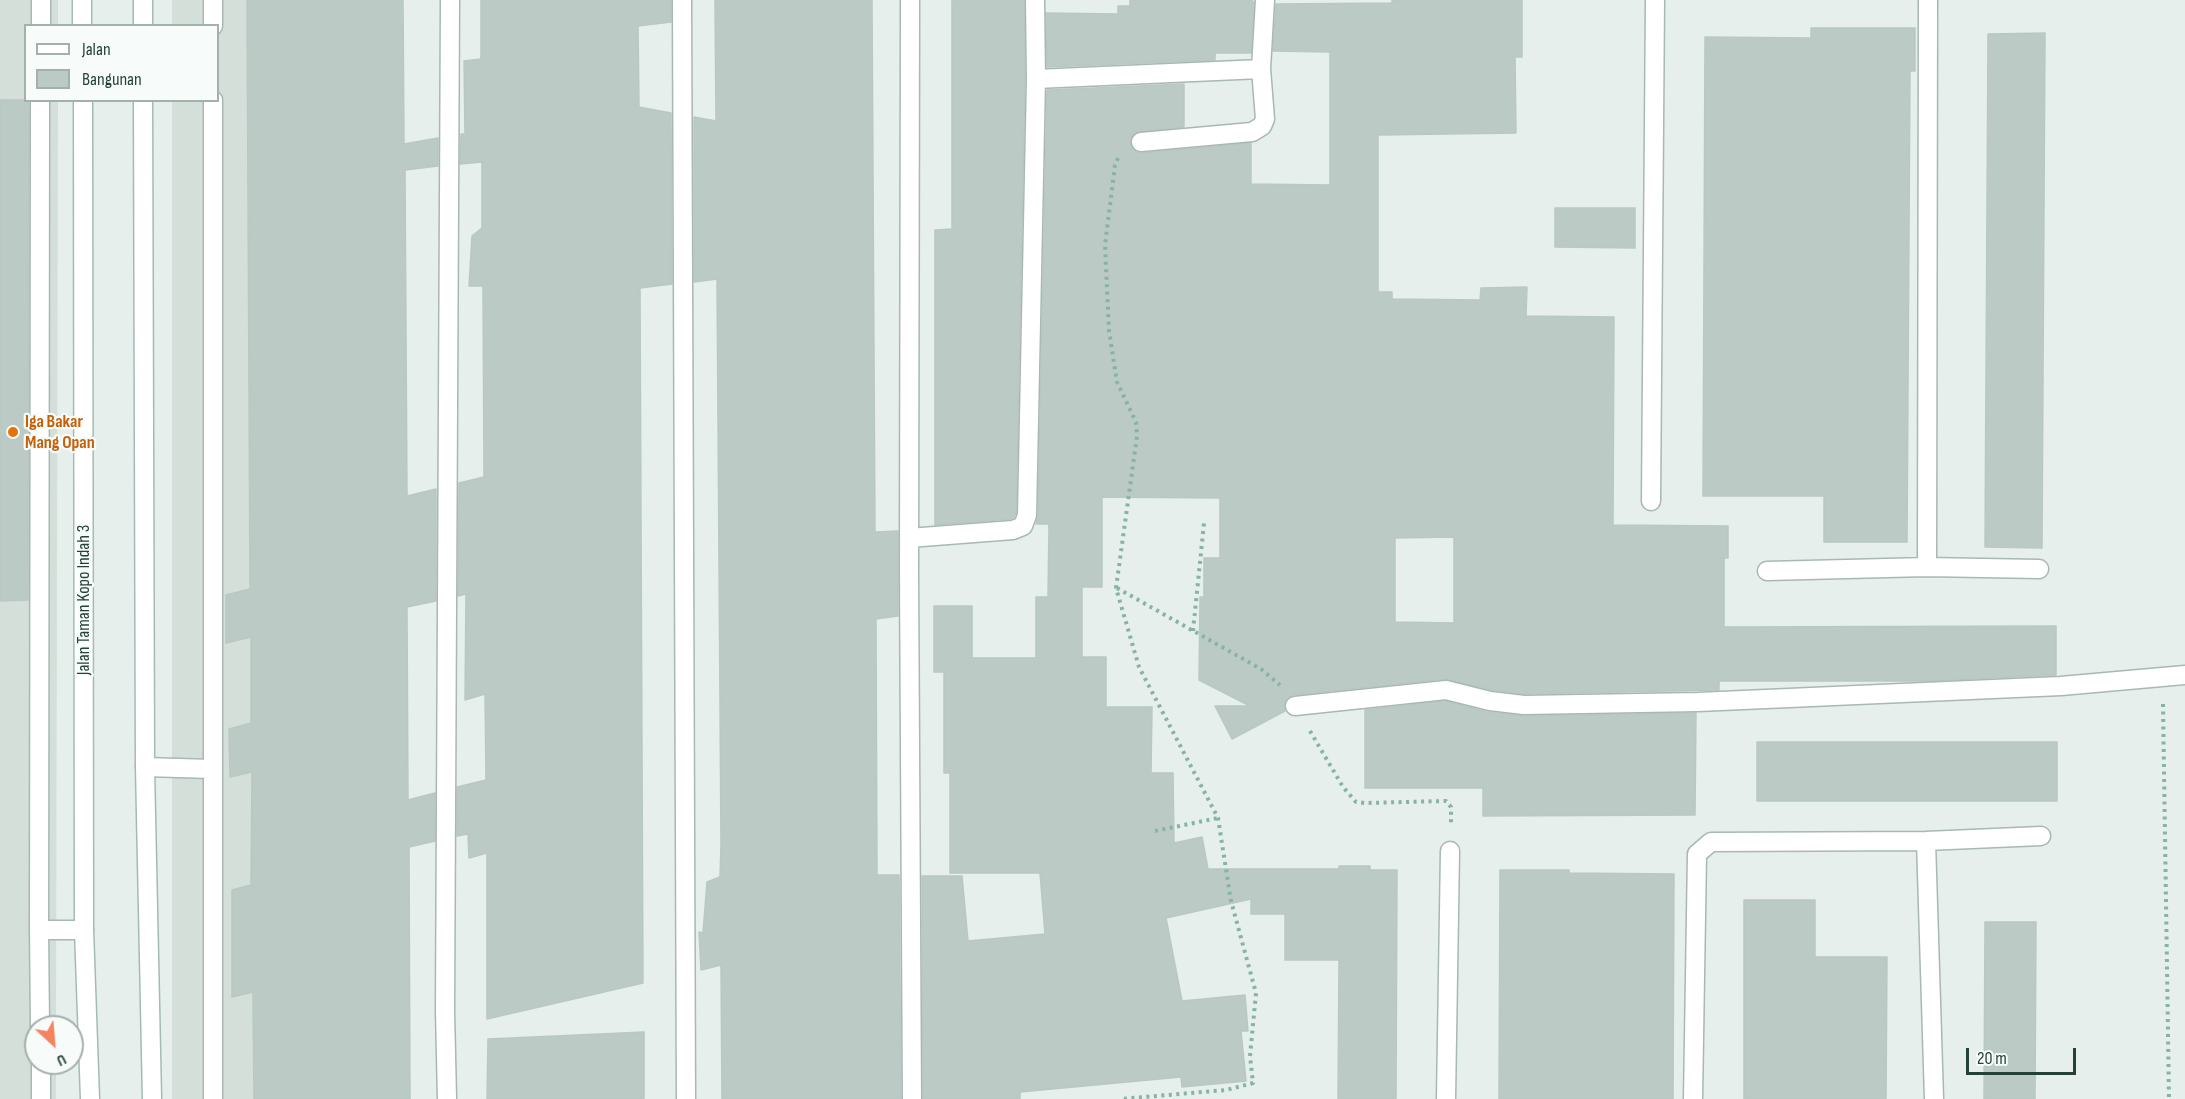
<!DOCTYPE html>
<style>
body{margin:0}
#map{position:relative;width:2185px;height:1099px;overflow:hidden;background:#e6efeb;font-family:"Sofia Sans Condensed",sans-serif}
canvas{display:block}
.legend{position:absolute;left:24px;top:24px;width:195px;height:78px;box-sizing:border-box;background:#f7fbf9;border:2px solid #a3b1ad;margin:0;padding:8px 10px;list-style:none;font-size:18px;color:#24423a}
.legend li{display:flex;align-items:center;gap:12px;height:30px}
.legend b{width:30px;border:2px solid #a3b1ad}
.north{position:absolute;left:24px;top:1015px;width:60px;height:60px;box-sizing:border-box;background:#f7fbf9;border:2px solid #a3b1ad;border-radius:50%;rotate:154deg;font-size:16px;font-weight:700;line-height:24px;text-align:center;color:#24423a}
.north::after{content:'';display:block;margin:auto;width:21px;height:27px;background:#f4845f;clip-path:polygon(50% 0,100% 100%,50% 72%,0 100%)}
.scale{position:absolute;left:1966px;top:1048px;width:110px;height:27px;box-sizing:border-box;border:3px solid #24423a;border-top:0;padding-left:8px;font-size:18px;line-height:21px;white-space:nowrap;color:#24423a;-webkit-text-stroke:4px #f7fbf9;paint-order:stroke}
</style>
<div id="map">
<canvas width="2185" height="1099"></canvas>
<ul class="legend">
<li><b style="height:8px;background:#fff"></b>Jalan</li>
<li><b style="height:16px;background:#bbcac4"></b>Bangunan</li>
</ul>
<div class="north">U</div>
<div class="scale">20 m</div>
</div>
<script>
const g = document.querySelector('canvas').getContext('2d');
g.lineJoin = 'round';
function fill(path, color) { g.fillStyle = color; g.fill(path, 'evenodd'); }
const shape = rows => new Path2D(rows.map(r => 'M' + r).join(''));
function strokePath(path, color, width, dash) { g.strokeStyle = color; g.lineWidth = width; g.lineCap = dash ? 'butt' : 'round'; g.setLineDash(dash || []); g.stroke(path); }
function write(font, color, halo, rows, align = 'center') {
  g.font = font + ' "Sofia Sans Condensed",sans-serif'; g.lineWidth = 4.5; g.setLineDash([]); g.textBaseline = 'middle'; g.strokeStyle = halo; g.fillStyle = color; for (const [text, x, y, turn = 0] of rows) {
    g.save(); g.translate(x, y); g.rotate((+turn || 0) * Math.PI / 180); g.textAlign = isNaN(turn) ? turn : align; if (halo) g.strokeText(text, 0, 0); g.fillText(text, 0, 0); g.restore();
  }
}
fill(shape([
 [0,0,58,0,58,25,26,26,26,100,58,101,56,1027,36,1027,36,1063,56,1063,56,1099,0,1099],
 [172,0,335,0,335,1099,172,1099,172,101,218,100,218,26,172,25]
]), '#d4dfda');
const building = shape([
 [247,0,403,0,404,144,438,138,438,166,405,170,407,496,436,489,436,601,407,607,408,800,435,793,435,841,409,847,410,1099,254,1099,253,992,232,997,232,890,251,885,252,772,230,777,229,729,251,723,251,637,226,643,226,595,250,589,247,0],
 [481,0,671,0,671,22,638,26,639,107,671,113,672,284,640,288,643,983,487,1019,487,853,469,858,468,834,457,836,457,787,486,780,485,694,465,700,466,594,458,596,459,483,484,477,483,286,469,286,472,236,482,228,482,162,460,164,461,134,465,134,464,61,481,59,481,0],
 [715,0,872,0,875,532,898,531,898,616,876,619,877,875,899,875,901,1099,722,1099,721,965,701,970,699,932,703,933,707,882,720,877,721,844,717,279,694,282,694,117,716,121,715,0],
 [952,0,1024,0,1025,79,1016,513,1014,517,1010,519,935,525,935,230,952,229,952,0],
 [1130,0,1252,0,1254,3,1251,53,1215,53,1215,60,1047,67,1046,13,1118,14,1118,6,1130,6,1130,0],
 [1392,0,1522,0,1522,57,1515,57,1516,133,1378,135,1378,292,1392,292,1392,299,1480,300,1481,288,1527,287,1526,316,1614,317,1613,525,1728,526,1728,558,1724,558,1724,627,2056,626,2056,675,1927,681,1719,681,1719,690,1525,694,1492,690,1445,679,1293,695,1285,701,1285,711,1232,739,1215,706,1250,706,1199,680,1200,597,1204,597,1204,558,1220,558,1220,498,1102,497,1102,587,1082,587,1082,657,1106,657,1106,707,1152,707,1151,773,1173,773,1174,843,1202,837,1208,869,1339,869,1339,866,1370,866,1370,870,1397,870,1396,1099,1338,1099,1339,960,1285,960,1285,914,1251,914,1251,899,1166,918,1182,1001,1245,995,1248,1031,1241,1031,1246,1081,1182,1087,1181,1077,1020,1092,1020,1099,923,1099,922,876,962,876,968,941,1045,934,1040,873,950,873,950,773,944,773,944,672,934,672,934,606,972,606,972,658,1036,658,1036,597,1048,597,1049,524,1036,524,1038,515,1047,90,1184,84,1184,127,1135,133,1130,142,1136,152,1142,153,1251,143,1251,184,1330,185,1330,52,1273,51,1276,4,1392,3,1392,0],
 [1454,537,1454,623,1395,622,1395,538,1454,537],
 [1811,28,1915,28,1915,71,1910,71,1907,542,1824,542,1824,496,1703,496,1705,37,1811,38,1811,28],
 [2045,33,2042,548,1985,547,1988,34,2045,33],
 [0,100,29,100,28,600,0,601,0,100],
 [1555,208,1635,208,1635,248,1555,247,1555,208],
 [1445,701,1487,712,1524,716,1696,713,1695,815,1483,816,1483,788,1365,788,1365,710,1445,701],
 [1757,742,2057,742,2057,801,1757,801,1757,742],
 [1500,870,1569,870,1569,873,1674,874,1673,1099,1499,1099,1500,870],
 [1744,900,1815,900,1815,957,1887,957,1886,1099,1744,1099,1744,900],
 [1985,922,2036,922,2035,1099,1984,1099,1985,922],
 [644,1032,644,1099,487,1099,488,1039,644,1032]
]);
fill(building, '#bbcac4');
strokePath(building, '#b8c9c2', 1.5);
const service = shape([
 [41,26,41,0],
 [39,930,84,930],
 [40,1027,39,930,40,100],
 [41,1063,41,1099]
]);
const minor = shape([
 [682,0,686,1099],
 [910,0,909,572,912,1099],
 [213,26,213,0],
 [1036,79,1261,69],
 [213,100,213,1099],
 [1141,142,1252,132,1262,126,1265,119,1261,69,1265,0],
 [1651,501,1655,0],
 [909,538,1013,530,1023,526,1027,515,1036,79,1035,0],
 [1927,567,1928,0],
 [1767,571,1927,567,2039,569],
 [1295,706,1446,690,1490,701,1524,705,1698,702,2061,686,2185,675],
 [145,767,212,769],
 [1926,841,1934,1099],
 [447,1099,445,1011,450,0],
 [1446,1099,1450,851],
 [1693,1099,1697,854,1711,842,1926,841,2041,836]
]);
const secondary = shape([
 [82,0,82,26],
 [143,0,143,26],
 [83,100,84,930,90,1099],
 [143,100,145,767,152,1099]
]);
strokePath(service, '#a8b8b2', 21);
strokePath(minor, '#a8b8b2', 21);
strokePath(secondary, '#a4bbb3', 21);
strokePath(shape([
 [1118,158,1115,165,1105,245,1109,331,1117,382,1136,422,1137,436,1116,588,1139,667,1218,818,1231,901,1256,993,1250,1056,1253,1083,1226,1090,1121,1099],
 [1117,588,1261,669,1280,685],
 [1193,631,1204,523],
 [2163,704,2169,1099],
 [1310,731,1343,787,1356,802,1365,803,1446,801,1451,807,1451,824],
 [1155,831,1218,818]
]), '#86b3a5', 4, [3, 4.5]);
strokePath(service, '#fff', 18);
strokePath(minor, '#fff', 18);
strokePath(secondary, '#fff', 18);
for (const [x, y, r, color] of [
 [13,432,6,"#e8710a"]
]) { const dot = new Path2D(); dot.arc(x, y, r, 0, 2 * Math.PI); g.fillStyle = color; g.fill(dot); strokePath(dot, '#f7fbf9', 2); }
write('bold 18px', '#c56008', '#f7fbf9', [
 ["Iga Bakar",25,422],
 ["Mang Opan",25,443]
], 'left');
write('18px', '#24423a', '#f7fbf9', [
 ["Jalan Taman Kopo Indah 3",84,600,-90]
]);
</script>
